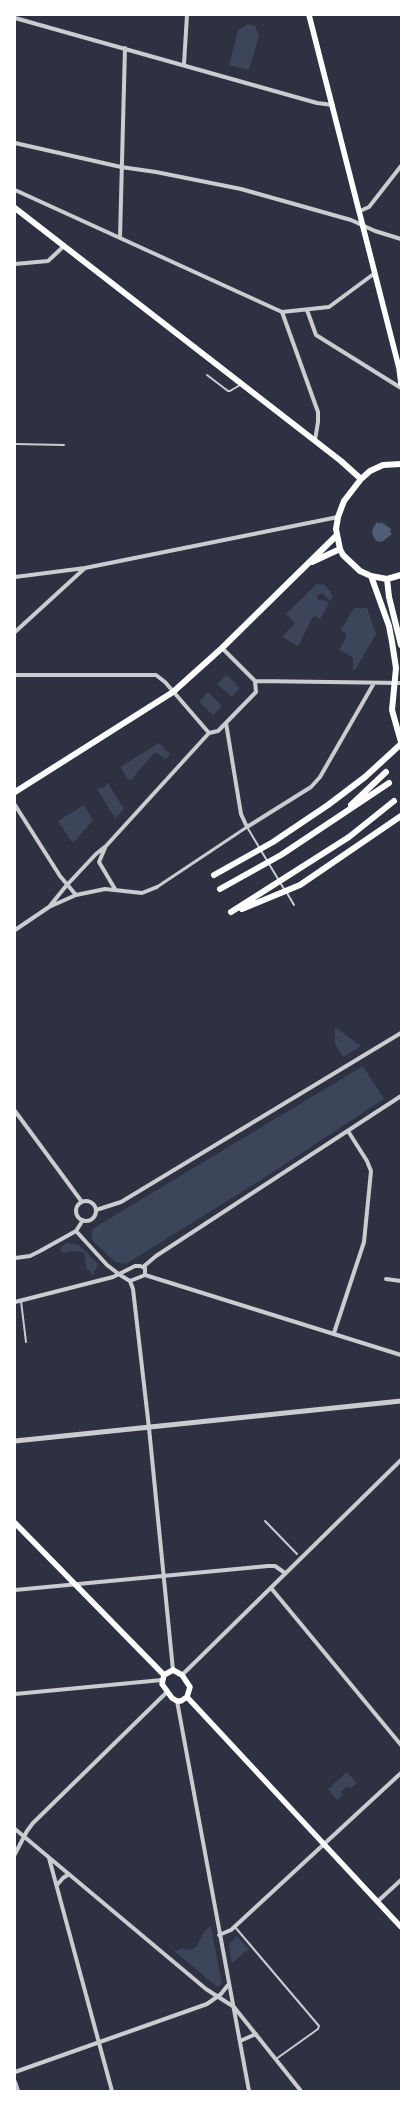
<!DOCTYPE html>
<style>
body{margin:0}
#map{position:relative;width:416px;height:2106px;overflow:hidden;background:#2d3142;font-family:Overpass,sans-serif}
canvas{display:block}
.frame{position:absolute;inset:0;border:16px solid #fff;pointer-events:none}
</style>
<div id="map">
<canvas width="416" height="2106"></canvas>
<div class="frame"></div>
</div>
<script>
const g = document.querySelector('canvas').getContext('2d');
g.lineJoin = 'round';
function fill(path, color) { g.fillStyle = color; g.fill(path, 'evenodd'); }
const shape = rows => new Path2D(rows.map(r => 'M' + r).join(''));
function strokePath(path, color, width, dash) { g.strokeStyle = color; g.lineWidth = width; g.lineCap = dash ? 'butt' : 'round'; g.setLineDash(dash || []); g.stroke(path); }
fill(shape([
 [248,24,255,26,259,36,249,70,229,65,238,30],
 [317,584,325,585,333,596,330,601,322,593,317,595,318,600,323,600,329,603,320,619,315,616,312,618,298,646,282,637,295,623,286,614],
 [354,608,367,608,376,634,355,670,353,670,353,657,339,650,346,637,346,633,341,630],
 [227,675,240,688,232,697,217,684],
 [208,692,222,706,213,715,199,702],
 [159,743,170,754,166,759,155,752,131,780,128,779,120,767],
 [107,782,124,809,115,818,97,789,105,787],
 [84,805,93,820,74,842,71,841,58,821],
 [335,1027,361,1046,343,1057,335,1044],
 [363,1066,384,1099,256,1183,126,1264,115,1262,92,1240,92,1229],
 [67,1243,79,1245,98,1264,93,1275,91,1276,90,1270,87,1270,84,1252,73,1251,62,1253,60,1248],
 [347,1772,357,1783,351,1788,347,1787,341,1792,343,1795,337,1800,328,1789],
 [211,1926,222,1984,217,1987,172,1949,176,1951,182,1948,187,1950,193,1949,197,1946,204,1931],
 [237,1936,249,1949,232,1963,229,1946,231,1942]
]), '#3c4559');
fill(shape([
 [377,522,380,524,381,522,391,529,390,532,392,534,382,542,376,541,372,534,373,528]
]), '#4f5d75');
strokePath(shape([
 [207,375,228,391,230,391,240,385],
 [15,444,64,445],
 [247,827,284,889],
 [287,893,294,905],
 [21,1301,26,1342],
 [265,1521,297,1554],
 [235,1927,319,2026,318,2029,276,2059]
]), '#caccd0', 2);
strokePath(shape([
 [157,887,247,827]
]), '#caccd0', 3);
strokePath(shape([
 [15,18,317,103,333,105],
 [184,64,187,15],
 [15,143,121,167,156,172,241,189,351,220,375,231,401,239],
 [15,190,282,312],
 [360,211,369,207,401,166],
 [120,237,125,48],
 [15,264,48,261,64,246],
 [307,310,316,335,401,388],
 [282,312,318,412,318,422,315,440],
 [282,312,329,307,375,273],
 [15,577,85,568,338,517],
 [15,632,85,568],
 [15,675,156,675,165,682,209,733],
 [255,681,401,683],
 [226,723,241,814,247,827,311,787,320,777,374,683],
 [209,733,218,731,256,692,255,681,222,648],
 [15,805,60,876,76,895],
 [105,848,99,862,115,889],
 [49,907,66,886,96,854,106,846,209,733],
 [15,930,49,907,76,895,105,889,142,893,157,887],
 [15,1111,82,1202],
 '76 1211a10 10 0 1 1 20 0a10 10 0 1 1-20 0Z',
 [96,1210,121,1202,401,1033],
 [76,1231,107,1265,120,1275,130,1281,145,1275],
 [15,1258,30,1256,40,1251,76,1231,83,1220],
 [143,1267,156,1256,401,1096],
 [145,1275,401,1355],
 [386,1279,401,1281],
 [130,1281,133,1289,149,1428,173,1670],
 [15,1302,113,1277,135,1266,140,1266,145,1268,145,1275],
 [334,1333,364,1242,371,1171,367,1161,348,1131],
 [271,1588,401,1745],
 [15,1590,268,1566,275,1566,285,1573],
 [182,1675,401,1460],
 [15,1694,162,1680],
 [177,1701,249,2091],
 [15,1829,206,1989,234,2007,301,2091],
 [15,1854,27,1831,33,1823,167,1692],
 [49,1858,112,2091],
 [57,1885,63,1878,69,1874],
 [377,1902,401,1880],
 [219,1935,231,1930,401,1773],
 [240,2041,256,2034],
 [15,2072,207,2004,221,1994,228,1985],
 [15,2082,18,2091]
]), '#caccd0', 4);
strokePath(shape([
 [15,1441,401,1401]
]), '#caccd0', 5);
strokePath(shape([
 [309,15,399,368,401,384],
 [15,1523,164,1675],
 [173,1670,182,1675,190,1687,187,1697,181,1701,177,1701,172,1698,162,1684,164,1675,173,1670],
 [187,1697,401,1927]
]), '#fff', 5.5);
strokePath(shape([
 [15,208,341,461,361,479],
 [401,464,383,465,370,471,361,479,344,501,338,517,336,529,340,549,343,555,360,571,371,576,387,579,401,575],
 [312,562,340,549],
 [371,576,389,626,392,642,396,668,392,710,401,742],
 [387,579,389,597,401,645],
 [15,792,173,692,222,648,337,535]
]), '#fff', 6);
strokePath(shape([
 [351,805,386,772],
 [214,875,273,842,328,805,365,777,401,744],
 [220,889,281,855,389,783],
 [242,909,300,885,401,816],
 [231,912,349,837,394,801]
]), '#fff', 6);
</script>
